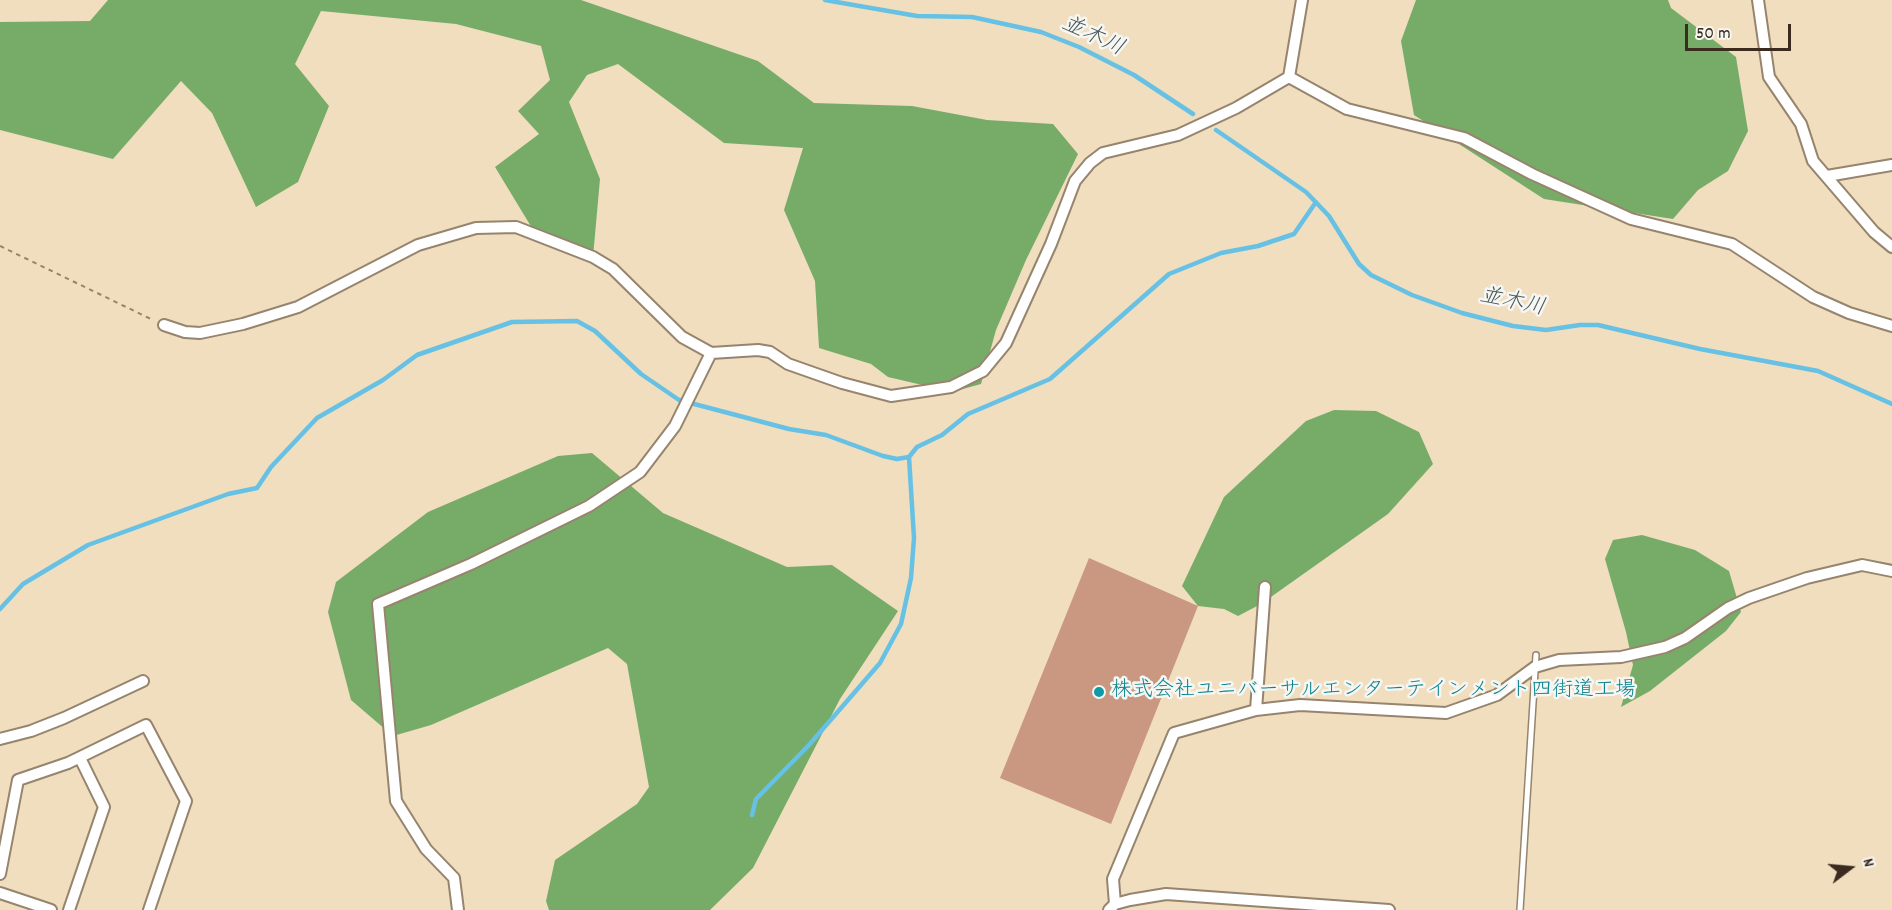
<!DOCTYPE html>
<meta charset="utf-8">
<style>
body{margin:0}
#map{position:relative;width:1892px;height:910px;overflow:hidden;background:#f0debf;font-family:Dekko,sans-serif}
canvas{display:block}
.north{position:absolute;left:1820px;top:838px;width:60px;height:60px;-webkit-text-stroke:4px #f6f6f2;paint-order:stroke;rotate:74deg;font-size:16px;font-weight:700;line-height:24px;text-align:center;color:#3b2a1e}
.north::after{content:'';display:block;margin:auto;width:21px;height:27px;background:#3b2a1e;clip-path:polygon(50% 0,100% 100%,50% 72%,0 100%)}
.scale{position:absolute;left:1685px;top:24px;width:106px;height:27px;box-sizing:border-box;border:3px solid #3b2a1e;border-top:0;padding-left:8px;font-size:18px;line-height:21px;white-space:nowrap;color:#3b2a1e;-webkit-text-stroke:4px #f6f6f2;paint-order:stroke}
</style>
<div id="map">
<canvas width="1892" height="910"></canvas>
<div class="north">N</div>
<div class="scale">50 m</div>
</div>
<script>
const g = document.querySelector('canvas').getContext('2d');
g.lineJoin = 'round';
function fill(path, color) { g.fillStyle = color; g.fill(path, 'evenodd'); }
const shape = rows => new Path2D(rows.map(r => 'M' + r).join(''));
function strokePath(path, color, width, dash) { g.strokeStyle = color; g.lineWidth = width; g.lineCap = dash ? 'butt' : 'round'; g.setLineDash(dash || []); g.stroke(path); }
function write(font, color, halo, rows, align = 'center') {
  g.font = font + ' Dekko,"Klee One",sans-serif'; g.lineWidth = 5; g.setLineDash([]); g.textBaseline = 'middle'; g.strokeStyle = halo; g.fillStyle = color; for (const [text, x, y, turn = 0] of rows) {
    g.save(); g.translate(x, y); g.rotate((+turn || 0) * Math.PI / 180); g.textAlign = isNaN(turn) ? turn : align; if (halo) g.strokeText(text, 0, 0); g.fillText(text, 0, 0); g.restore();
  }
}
fill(shape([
 [108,0,581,0,758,61,814,103,912,106,987,120,1053,124,1078,154,1026,260,996,330,981,384,952,392,888,377,871,364,819,348,815,281,784,210,803,148,724,143,618,64,587,75,569,102,600,179,593,257,535,233,495,167,539,134,518,111,550,80,541,46,456,24,321,11,295,64,329,106,298,182,256,207,212,113,181,81,113,159,0,130,0,22,90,21],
 [1416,0,1668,0,1671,8,1736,57,1748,131,1728,171,1698,190,1673,219,1544,199,1414,115,1401,41],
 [1334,410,1376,411,1419,432,1433,464,1388,514,1261,604,1238,616,1224,609,1198,606,1182,586,1224,497,1306,421],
 [592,453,663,513,787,567,832,565,898,611,840,699,753,868,710,910,549,910,546,901,555,860,637,804,649,787,627,664,608,648,431,725,393,736,351,700,328,612,336,582,428,512,558,456],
 [1642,535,1695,550,1729,571,1741,612,1726,631,1650,691,1621,707,1633,665,1626,632,1605,559,1613,540]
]), '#77ac68');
strokePath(shape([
 [825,0,917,16,972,17,1041,32,1079,47,1134,75,1193,114],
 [1216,130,1306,192,1329,216,1359,264,1371,275,1412,295,1462,313,1513,326,1546,330,1580,325,1598,325,1700,349,1818,371,1892,404],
 [0,609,23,584,88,545,228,494,257,488,271,467,317,418,383,380,417,355,512,322,577,321,595,331,641,374,679,400,789,429,826,435,883,456,897,459,909,457],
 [752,815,756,799,809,745,880,663,901,624,911,578,914,538,909,457,917,447,942,435,968,414,1050,379,1169,274,1221,253,1258,246,1294,234,1316,202]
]), '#66c1e4', 4.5);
fill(shape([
 [1089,558,1198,606,1111,824,1000,778]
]), '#ca9781');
const lane = shape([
 [1520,910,1536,655]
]);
const street = shape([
 [1758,0,1769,77,1801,124,1813,161,1874,232,1892,247],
 [1289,77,1347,109,1464,138,1532,174,1631,219,1732,244,1813,297,1849,313,1892,326],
 [1289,77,1302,0],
 [1827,176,1892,165],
 [164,325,185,332,200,333,243,324,298,307,418,245,476,228,516,227,593,257,613,269,682,337,711,353,758,350,770,352,788,364,842,383,891,396,951,387,983,371,1006,343,1051,244,1075,181,1090,163,1103,153,1178,135,1236,108,1289,77],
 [1256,710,1265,587],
 [0,739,31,731,64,718,143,681],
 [0,874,18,780,68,763,146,725,186,801,149,910],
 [0,893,51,910],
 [1115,904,1113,879,1174,733,1256,710,1300,705,1446,713,1497,695,1535,667,1559,660,1621,657,1665,647,1685,638,1728,608,1749,598,1807,578,1862,565,1892,571],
 [69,910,104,807,80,758],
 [458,910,454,878,426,849,396,801,378,604,471,564,589,506,640,472,675,426,711,353],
 [1109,910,1115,904,1130,900,1166,894,1389,910]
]);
strokePath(lane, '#96846e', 8);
strokePath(street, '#96846e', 14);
strokePath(shape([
 [0,246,153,320]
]), '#96846e', 2, [4.5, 4.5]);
strokePath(lane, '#fff', 5);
strokePath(street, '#fff', 10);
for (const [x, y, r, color] of [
 [1099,692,6,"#0f9aa8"]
]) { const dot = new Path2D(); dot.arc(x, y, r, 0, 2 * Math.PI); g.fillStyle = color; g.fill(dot); strokePath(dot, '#f6f6f2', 2); }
write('21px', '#0d838f', '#f6f6f2', [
 ["株式会社ユニバーサルエンターテインメント四街道工場",1111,692]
], 'left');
write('italic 22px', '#485759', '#f6f6f2', [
 ["並木川",1092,38,25],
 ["並木川",1512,304,12]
]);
</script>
